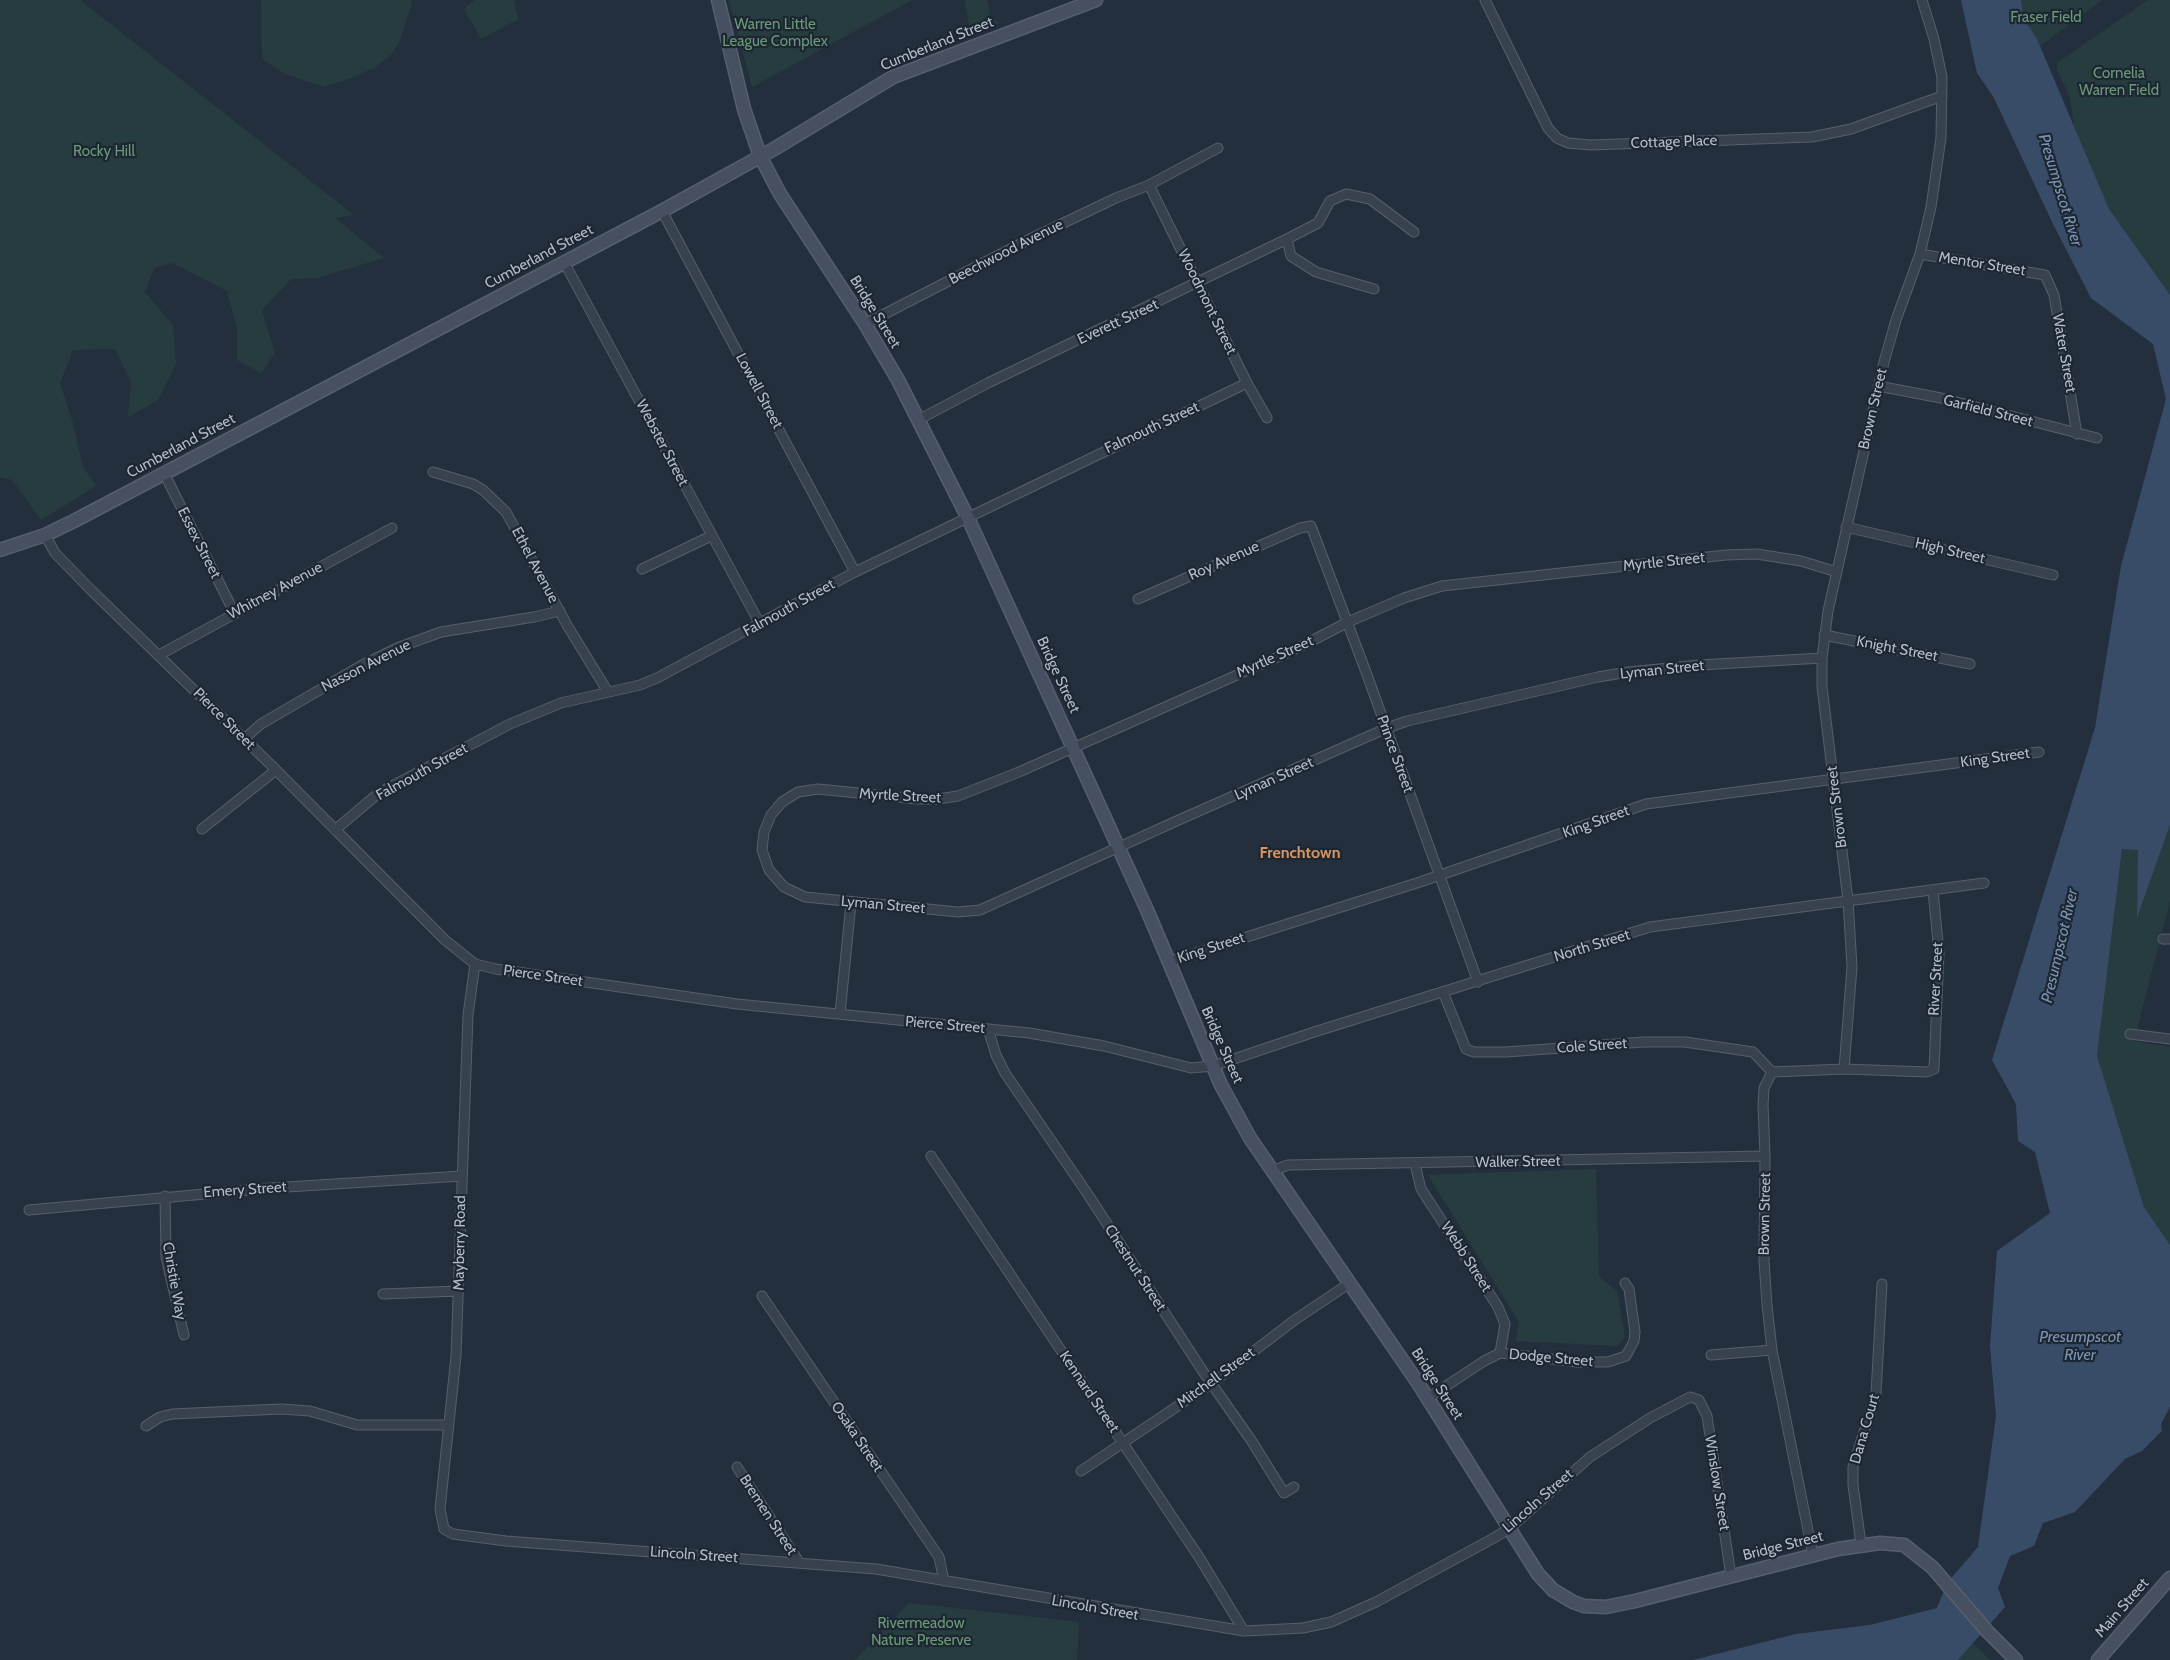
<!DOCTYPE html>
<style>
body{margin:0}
canvas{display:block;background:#242f3e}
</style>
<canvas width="2170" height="1660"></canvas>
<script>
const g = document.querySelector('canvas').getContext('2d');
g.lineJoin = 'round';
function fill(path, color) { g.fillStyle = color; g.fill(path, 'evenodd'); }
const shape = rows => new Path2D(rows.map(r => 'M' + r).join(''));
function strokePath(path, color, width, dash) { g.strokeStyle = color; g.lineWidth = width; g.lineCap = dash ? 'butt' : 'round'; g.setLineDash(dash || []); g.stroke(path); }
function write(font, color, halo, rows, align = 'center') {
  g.font = font + ' Cabin,sans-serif'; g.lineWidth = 4.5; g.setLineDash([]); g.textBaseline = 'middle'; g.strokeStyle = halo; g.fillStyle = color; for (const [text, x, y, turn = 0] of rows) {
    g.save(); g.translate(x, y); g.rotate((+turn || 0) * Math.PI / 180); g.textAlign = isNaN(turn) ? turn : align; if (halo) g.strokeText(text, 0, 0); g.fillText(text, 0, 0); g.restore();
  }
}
fill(shape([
 [0,0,80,0,354,215,335,218,384,258,317,278,291,279,262,310,275,353,261,373,237,360,237,327,227,291,173,263,154,268,145,292,173,325,176,364,158,400,128,417,131,382,115,349,73,350,60,383,73,423,83,467,96,486,41,520,12,480,0,477],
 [261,0,411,0,412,3,400,40,392,54,374,68,346,80,324,87,285,74,262,59],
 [475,0,514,0,518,19,481,39,465,11,467,6],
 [729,0,912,0,752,87],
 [965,0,987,0,991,18,1000,23,964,37,968,32,969,25],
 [2021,0,2102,0,2040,46,2023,18],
 [2148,0,2170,0,2170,297,2124,252,2074,125,2070,98,2057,69,2057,63],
 [2170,825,2170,901,2134,1041,2170,1047,2170,1245,2144,1207,2097,1056,2122,849,2138,849,2138,916],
 [1596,1169,1599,1277,1617,1291,1625,1337,1617,1346,1516,1341,1519,1322,1428,1175],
 [909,1603,1079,1622,1077,1660,855,1660],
 [1973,1643,1990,1660,1958,1660]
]), '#263c3f');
fill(shape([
 [1961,0,2021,0,2023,18,2037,39,2109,209,2170,295,2170,825,2137,918,2138,850,2122,849,2097,1056,2144,1207,2170,1245,2170,1407,2161,1424,2162,1431,2142,1451,2125,1459,2075,1512,2043,1523,2034,1546,2010,1556,1998,1588,2005,1607,1958,1660,1693,1660,1796,1634,1870,1625,1937,1608,1947,1583,1978,1547,1996,1416,1990,1346,1997,1251,2050,1213,2035,1152,2018,1141,2016,1104,1992,1060,2095,728,2121,566,2166,399,2153,344,2091,298,2052,222,1994,98,1977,73]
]), '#394c67');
const street = shape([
 [1485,0,1548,128,1557,138,1568,143,1591,145,1812,137,1851,129,1942,96],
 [1149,185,1247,383,1267,418],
 [662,211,855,572],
 [1287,239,1291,256,1316,272,1374,289],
 [1920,254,2045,275,2054,295,2077,434],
 [564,262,760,624],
 [865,324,1034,237,1116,198,1149,185,1218,148],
 [1878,386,1941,398,2097,438],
 [918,420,988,383,1287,239,1318,223,1330,201,1346,194,1370,199,1414,232],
 [433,472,473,484,483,490,506,512,567,625,608,692],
 [164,473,234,612],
 [1846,527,2053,575],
 [45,535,55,553,90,589,270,764,445,940,475,964,496,969,737,1004,1029,1033,1104,1046,1191,1068,1213,1066,1314,1032,1650,927,1984,883],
 [642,569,711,536],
 [1138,599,1300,528,1311,526,1366,672,1478,982],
 [1824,635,1970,664],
 [159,655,392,528],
 [1822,658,1700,665,1628,672,1598,677,1407,721,1387,728,1181,819,980,910,958,912,805,897,784,887,769,870,762,850,764,832,771,815,782,802,798,792,818,789,917,799,938,799,958,796,1019,772,1300,647,1348,622,1404,598,1442,586,1726,555,1757,554,1801,561,1837,572],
 [244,739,261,724,364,664,397,648,441,632,534,617,560,611],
 [202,829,276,770],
 [335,830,374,797,388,788,510,724,561,703,640,685,657,678,855,572,1247,383],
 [2163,939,2170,939],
 [1168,962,1420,882,1646,804,2039,752],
 [475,964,468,1015,456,1356,440,1509,444,1529,453,1534,506,1541,876,1569,1244,1631,1303,1628,1331,1622,1376,1602,1492,1539,1509,1529,1590,1457,1650,1418,1690,1397,1699,1400,1707,1416,1731,1576],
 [1443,992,1466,1049,1474,1052,1506,1052,1643,1042,1685,1042,1753,1052,1772,1072],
 [840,1014,851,903],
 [988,1029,996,1055,1005,1073,1087,1193,1202,1370,1251,1440,1284,1493,1294,1487],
 [2130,1034,2170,1039],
 [1844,1069,1852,967,1848,900,1822,687,1822,658,1828,611,1884,362,1896,320,1920,254,1931,207,1941,138,1942,77,1934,39,1922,0],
 [1772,1072,1764,1088,1763,1105,1765,1156,1764,1260,1767,1305,1772,1350,1813,1555],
 [1772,1072,1844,1069,1927,1072,1934,1069,1939,953,1933,890],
 [931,1156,1199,1557,1244,1631],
 [1415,1164,1421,1189,1498,1307,1505,1324,1500,1353],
 [1272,1171,1288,1165,1765,1156],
 [165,1196,166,1257,184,1335],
 [29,1210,271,1188,462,1176],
 [383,1294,459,1291],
 [762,1296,939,1557,944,1581],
 [1711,1355,1772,1350],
 [1428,1398,1484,1361,1500,1353,1577,1362,1608,1362,1626,1356,1634,1341,1635,1332,1629,1289,1625,1283],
 [146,1426,160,1417,172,1414,281,1409,310,1411,357,1425,449,1425],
 [737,1467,799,1562],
 [1081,1471,1212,1383,1296,1319,1350,1283],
 [1861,1544,1853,1485,1853,1467,1876,1394,1882,1284]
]);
const secondary = shape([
 [718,0,744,109,760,156,780,194,865,324,898,380,968,518,1147,910,1221,1085,1250,1138,1418,1383,1538,1574,1553,1590,1573,1602,1584,1606,1606,1607,1635,1601,1838,1549,1880,1543,1904,1545,1932,1567,1987,1631,2016,1660],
 [0,550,45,535,74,521,662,211,774,149,893,77,1096,0],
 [2098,1660,2170,1578]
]);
strokePath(street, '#565f6c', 11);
strokePath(secondary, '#565f6c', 15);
strokePath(street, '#38414e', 9);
strokePath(secondary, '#465061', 12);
write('15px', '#6b9a76', '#1d2633', [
 ["Fraser Field",2046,18],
 ["Warren Little",775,25],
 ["League Complex",775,42],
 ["Cornelia",2119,74],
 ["Warren Field",2119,91],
 ["Rocky Hill",104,152],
 ["Rivermeadow",921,1624],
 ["Nature Preserve",921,1641]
]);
write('15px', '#b4bcc9', '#1d2633', [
 ["Cumberland Street",937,44,-22],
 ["Cottage Place",1674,142,-2],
 ["Beechwood Avenue",1006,252,-27],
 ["Cumberland Street",539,257,-28],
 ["Mentor Street",1982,264,9],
 ["Woodmont Street",1207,302,64],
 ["Bridge Street",875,312,58],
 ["Everett Street",1118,322,-25],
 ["Water Street",2064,353,80],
 ["Lowell Street",759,391,62],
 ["Brown Street",1873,409,-77],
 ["Garfield Street",1988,411,14],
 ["Falmouth Street",1152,428,-25],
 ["Webster Street",662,443,62],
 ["Cumberland Street",181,446,-28],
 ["Essex Street",199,543,63],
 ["High Street",1950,551,13],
 ["Roy Avenue",1224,561,-24],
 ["Myrtle Street",1664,562,-6],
 ["Ethel Avenue",535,565,62],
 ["Whitney Avenue",275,591,-28],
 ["Falmouth Street",789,608,-29],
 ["Knight Street",1897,649,11],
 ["Myrtle Street",1275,657,-24],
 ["Nasson Avenue",366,666,-27],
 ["Lyman Street",1662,670,-6],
 ["Bridge Street",1058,675,65],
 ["Pierce Street",224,719,45],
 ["Prince Street",1395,754,70],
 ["King Street",1995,758,-8],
 ["Falmouth Street",422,772,-29],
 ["Lyman Street",1274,779,-24],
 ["Myrtle Street",900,796,3],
 ["Brown Street",1837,807,-97],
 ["King Street",1596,822,-20],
 ["Lyman Street",883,905,5],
 ["North Street",1592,946,-17],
 ["King Street",1211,948,-18],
 ["Pierce Street",543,976,8],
 ["River Street",1936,979,-87],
 ["Pierce Street",945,1025,5],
 ["Bridge Street",1222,1045,66],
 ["Cole Street",1592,1046,-4],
 ["Walker Street",1518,1162,-1],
 ["Emery Street",245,1190,-4],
 ["Brown Street",1765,1214,-89],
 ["Mayberry Road",460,1243,-89],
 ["Webb Street",1466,1257,57],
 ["Chestnut Street",1135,1268,57],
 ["Christie Way",174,1281,80],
 ["Dodge Street",1551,1358,5],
 ["Mitchell Street",1216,1378,-36],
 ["Bridge Street",1437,1384,57],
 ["Kennard Street",1089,1392,56],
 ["Dana Court",1865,1429,-74],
 ["Osaka Street",857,1437,56],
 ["Winslow Street",1717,1483,81],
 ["Lincoln Street",1538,1501,-41],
 ["Bremen Street",768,1515,57],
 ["Bridge Street",1783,1546,-14],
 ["Lincoln Street",694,1555,4],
 ["Lincoln Street",1095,1608,10],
 ["Main Street",2122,1608,-49]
]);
write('italic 16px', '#7c92b1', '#1d2633', [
 ["Presumpscot River",2060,190,73],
 ["Presumpscot River",2060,946,-77],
 ["Presumpscot",2080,1337],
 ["River",2080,1355]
]);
write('bold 16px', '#d59563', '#1d2633', [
 ["Frenchtown",1300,853]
]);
</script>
